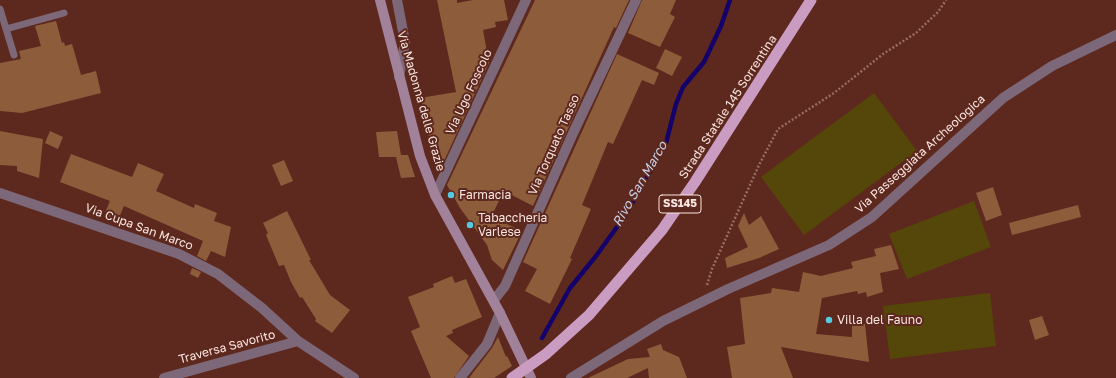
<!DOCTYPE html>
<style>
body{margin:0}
canvas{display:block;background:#5d281d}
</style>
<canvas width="1116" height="378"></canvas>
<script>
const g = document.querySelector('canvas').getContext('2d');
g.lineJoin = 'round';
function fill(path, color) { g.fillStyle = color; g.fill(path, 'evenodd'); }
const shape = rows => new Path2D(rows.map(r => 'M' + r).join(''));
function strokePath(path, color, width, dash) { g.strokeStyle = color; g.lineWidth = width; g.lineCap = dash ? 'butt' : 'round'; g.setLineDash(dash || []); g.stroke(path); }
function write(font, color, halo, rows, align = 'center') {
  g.font = font + ' "Golos Text",sans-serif'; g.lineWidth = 4; g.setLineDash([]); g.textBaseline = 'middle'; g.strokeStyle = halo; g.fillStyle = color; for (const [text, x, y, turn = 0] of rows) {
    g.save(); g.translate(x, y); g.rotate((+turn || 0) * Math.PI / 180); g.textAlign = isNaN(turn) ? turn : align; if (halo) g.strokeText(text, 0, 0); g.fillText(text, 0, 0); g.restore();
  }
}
fill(shape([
 [874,93,917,151,804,235,761,177],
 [974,201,991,247,907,279,889,234],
 [990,293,996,346,890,359,883,306]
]), '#55460a');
strokePath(shape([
 [542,338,570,288,596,256,625,216,644,182,666,143,676,104,683,87,704,62,721,26,730,0]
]), '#14006a', 4.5);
fill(shape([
 [437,0,457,0,457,3,473,0,504,0,508,20,495,22,496,27,483,30,489,63,444,161,435,163,420,98,456,92],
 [535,0,629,0,616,28,614,27,533,206,504,191,491,217,522,231,503,270,492,260,487,245,460,208,447,185],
 [642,0,676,0,670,14,675,17,660,47,628,33],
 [56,21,62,43,64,42,65,46,72,44,81,75,96,71,101,93,22,113,0,111,0,63,21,59,19,51,41,46,35,26],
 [665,49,682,57,672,76,656,68],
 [617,54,659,73,654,85,642,80,613,144,608,142,582,205,591,209,570,258,572,259,550,304,525,291,537,269,523,262],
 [0,131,43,139,39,178,17,171,17,166,0,165],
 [50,131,63,137,58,149,45,143],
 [397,131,401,155,408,155,415,177,401,178,396,157,379,157,376,132],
 [71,154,132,177,138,163,164,174,156,191,194,208,195,204,217,213,214,221,231,227,225,257,211,251,206,261,197,256,203,241,124,206,118,220,104,215,110,201,60,182],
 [284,160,293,181,281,186,272,165],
 [993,187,1002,215,986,221,976,193],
 [1078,205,1081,217,1012,235,1009,223],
 [287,211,311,260,309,260,330,295,350,310,332,333,315,321,316,319,302,297,300,298,291,282,284,265,279,266,266,235,268,233,263,223],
 [744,213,749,225,761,216,779,249,759,258,727,268,725,258,748,247,738,226],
 [891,245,899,269,880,273,883,292,867,297,866,292,858,294,857,291,822,298,816,334,852,337,852,325,865,324,869,362,781,347,793,378,732,378,727,347,745,344,740,298,771,293,772,288,799,292,803,272,821,276,853,268,851,262,876,256,874,249],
 [192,268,201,272,198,278,190,274],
 [452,276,455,283,466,279,482,317,452,330,453,333,446,336,469,356,454,378,431,378,411,331,420,327,408,297,434,287,433,284],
 [1042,316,1049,335,1035,340,1029,320],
 [498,337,506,357,507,356,512,366,494,378,469,378,492,348],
 [661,344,663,350,679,357,687,378,649,378,648,368,627,378,588,378,628,359,650,357,647,349]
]), '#8d5c3b');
strokePath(shape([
 [707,285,712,269,759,165,778,129,834,93,883,54,916,33,938,12,946,0]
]), '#966c63', 2.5, [2, 2]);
strokePath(shape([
 [0,9,14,55],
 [6,29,64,13]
]), '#7d6879', 7);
strokePath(shape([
 [397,0,405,42,399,77],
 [0,193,179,254,218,274,262,308,298,341,354,378],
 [435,195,526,0],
 [494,300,505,286,574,131,636,0],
 [164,378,298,341],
 [460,378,487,344,500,313]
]), '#7d6879', 10);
strokePath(shape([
 [571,378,663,321,728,289,829,245,872,217,1003,98,1052,66,1116,35]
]), '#7d6879', 10);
strokePath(shape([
 [380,0,420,156,435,195,500,313,531,378]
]), '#a2819b', 10);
strokePath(shape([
 [512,378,546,354,589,315,662,230,695,182,811,0]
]), '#cb9cc2', 11);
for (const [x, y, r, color] of [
 [451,195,4,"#56c9e1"],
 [470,225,4,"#56c9e1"],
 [829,320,4,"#56c9e1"]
]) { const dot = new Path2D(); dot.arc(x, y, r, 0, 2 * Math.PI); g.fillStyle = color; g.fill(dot); strokePath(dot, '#5d281d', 1.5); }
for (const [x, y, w] of [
 [680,204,42]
]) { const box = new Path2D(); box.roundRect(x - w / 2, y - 9, w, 18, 3); g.fillStyle = '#5d281d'; g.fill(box); strokePath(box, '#fbe6e1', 1); }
write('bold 11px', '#fbe6e1', null, [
 ["SS145",680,204]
]);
write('12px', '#fbe6e1', '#5d281d', [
 ["Via Ugo Foscolo",469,92,-65],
 ["Via Madonna delle Grazie",421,101,74],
 ["Strada Statale 145 Sorrentina",728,107,-57],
 ["Via Torquato Tasso",554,145,-66],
 ["Via Passeggiata Archeologica",920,154,-42],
 ["Via Cupa San Marco",139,227,20],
 ["Traversa Savorito",227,347,-15]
]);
write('12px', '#fbe6e1', '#5d281d', [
 ["Farmacia",459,195],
 ["Tabaccheria",478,218],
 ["Varlese",478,232],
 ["Villa del Fauno",837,320]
], 'left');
write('italic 13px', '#c9d0eb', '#5d281d', [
 ["Rivo San Marco",640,184,-60]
]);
</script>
